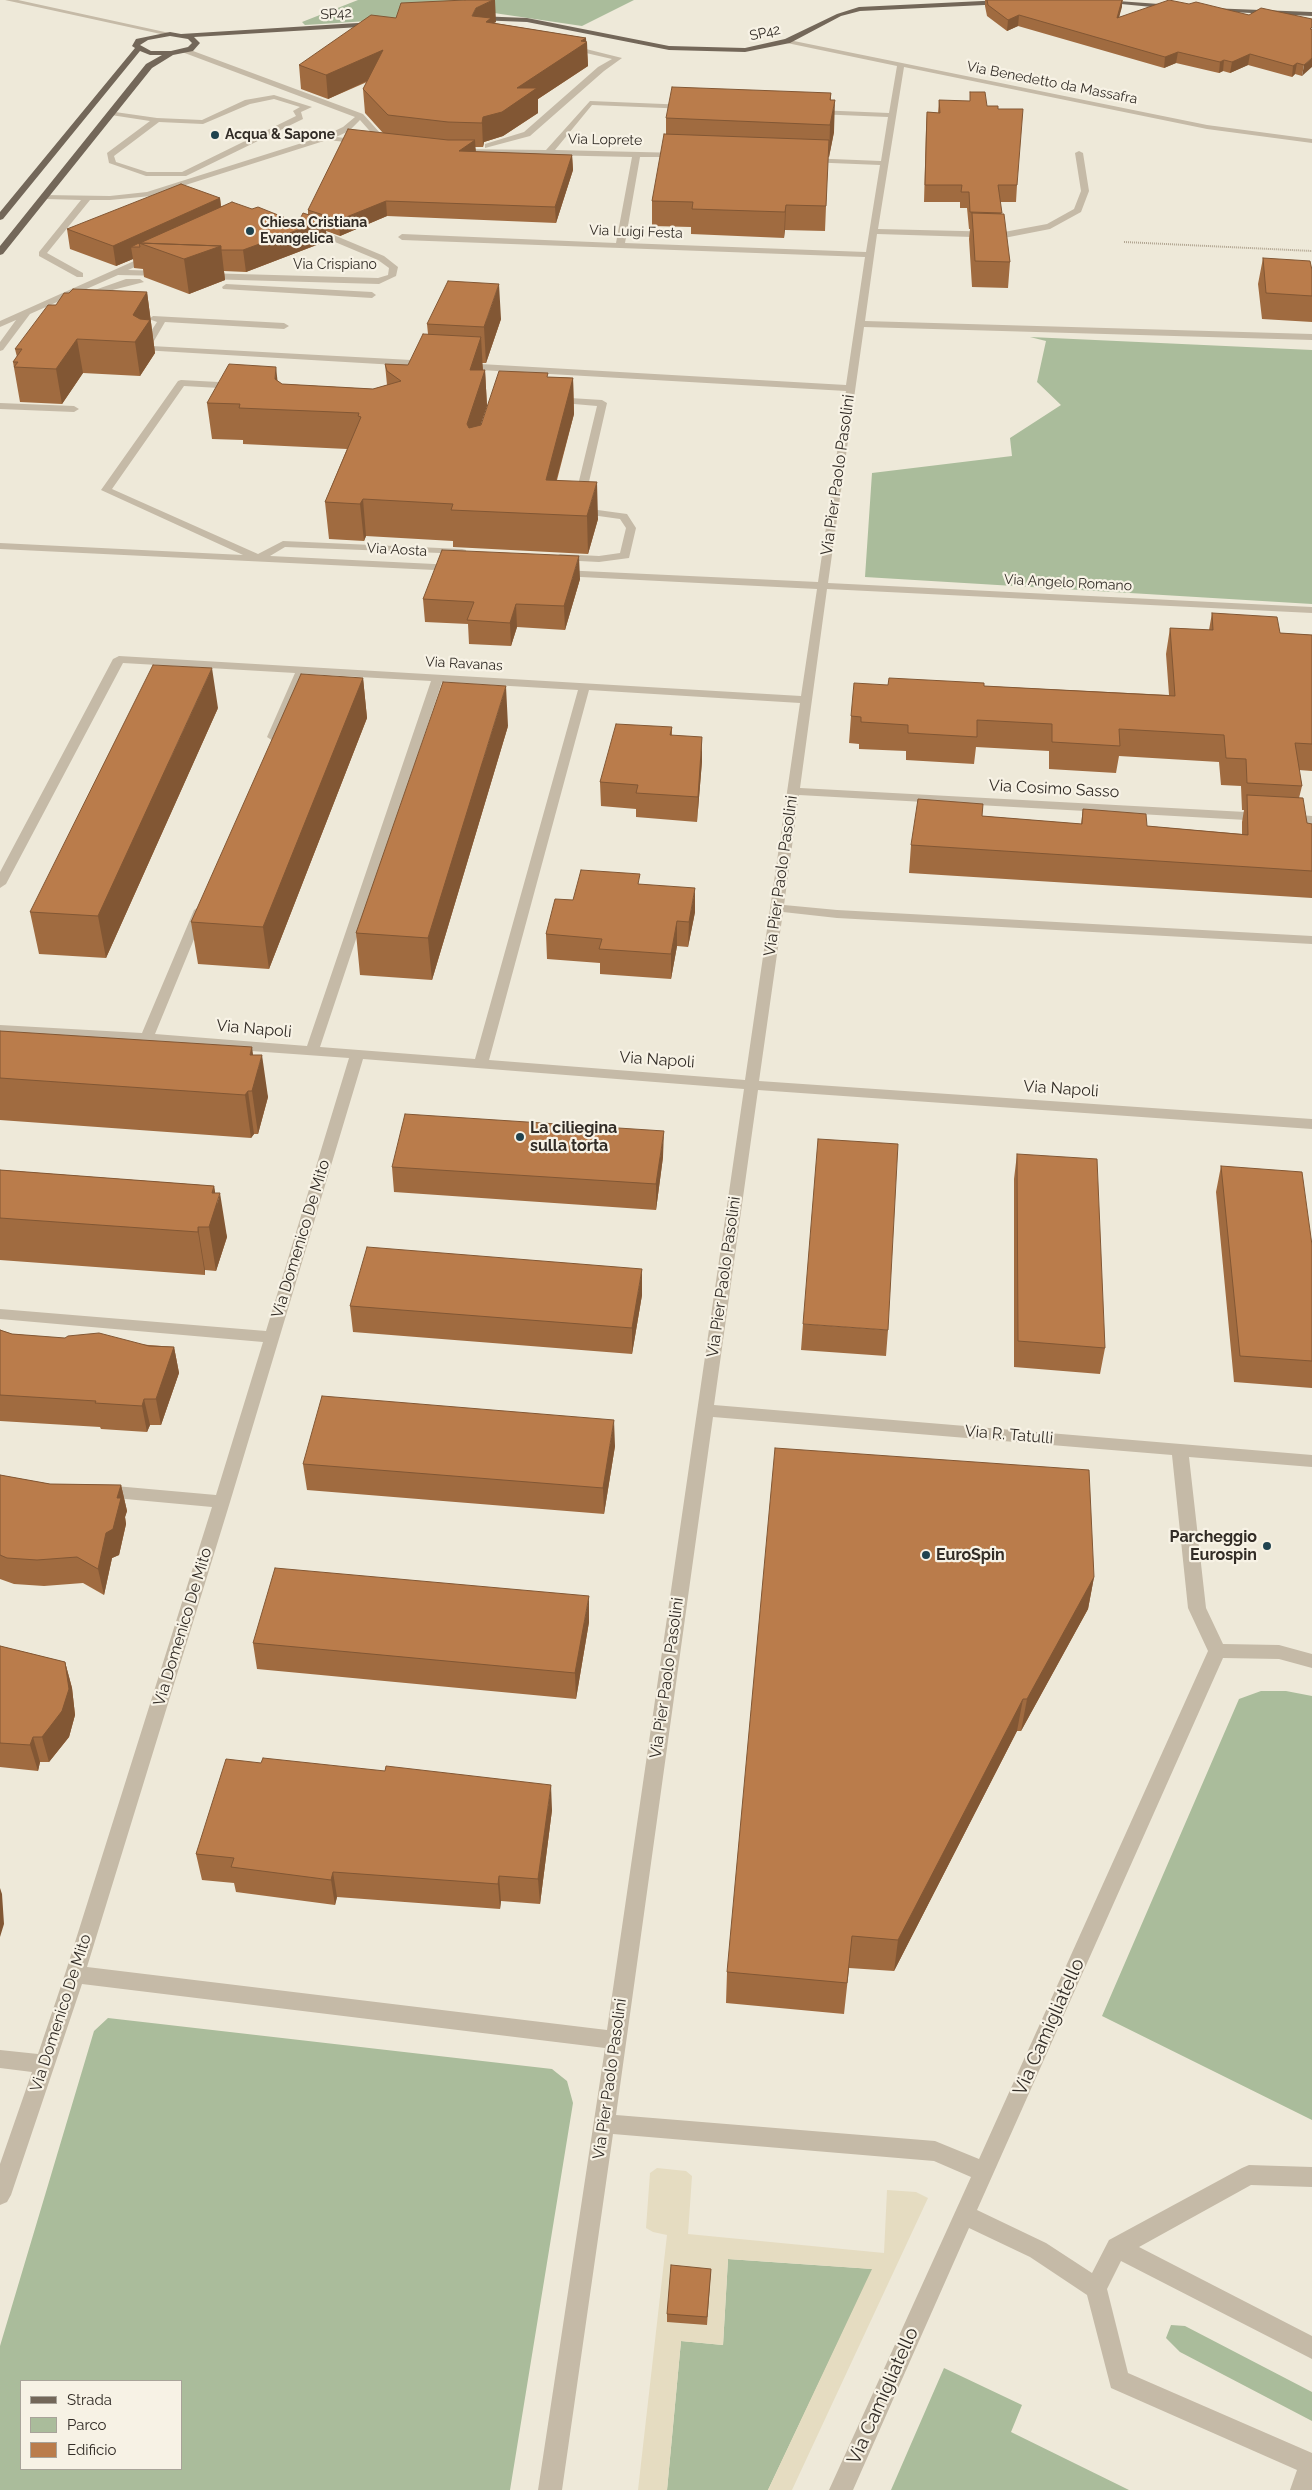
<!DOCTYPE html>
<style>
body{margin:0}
#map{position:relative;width:1312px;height:2490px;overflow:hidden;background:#eee9d9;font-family:Raleway,sans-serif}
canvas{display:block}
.legend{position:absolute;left:20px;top:2380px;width:162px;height:90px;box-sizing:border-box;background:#f7f2e5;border:1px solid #a8a399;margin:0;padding:6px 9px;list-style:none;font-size:15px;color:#322c26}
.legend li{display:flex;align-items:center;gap:10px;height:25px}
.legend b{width:25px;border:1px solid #a8a399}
</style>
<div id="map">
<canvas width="1312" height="2490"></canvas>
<ul class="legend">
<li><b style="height:6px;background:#736759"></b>Strada</li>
<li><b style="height:14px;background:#aabc9b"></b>Parco</li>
<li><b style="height:14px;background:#ba7c4b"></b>Edificio</li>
</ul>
</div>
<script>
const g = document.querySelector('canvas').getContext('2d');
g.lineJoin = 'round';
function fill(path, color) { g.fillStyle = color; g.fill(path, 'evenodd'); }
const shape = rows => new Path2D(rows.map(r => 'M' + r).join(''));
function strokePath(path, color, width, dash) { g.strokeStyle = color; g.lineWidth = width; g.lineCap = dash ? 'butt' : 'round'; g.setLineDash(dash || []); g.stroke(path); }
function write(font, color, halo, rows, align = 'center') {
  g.font = font + ' Raleway,sans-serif'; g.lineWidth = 4.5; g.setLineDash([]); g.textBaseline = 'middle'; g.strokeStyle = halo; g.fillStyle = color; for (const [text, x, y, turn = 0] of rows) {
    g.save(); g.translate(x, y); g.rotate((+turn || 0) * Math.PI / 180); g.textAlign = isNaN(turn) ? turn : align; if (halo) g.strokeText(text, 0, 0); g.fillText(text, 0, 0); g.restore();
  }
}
fill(shape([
 [358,0,634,0,582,26,494,13,305,25,302,22],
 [1030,337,1312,350,1312,604,865,577,872,473,1012,456,1010,438,1061,405,1037,382,1046,341],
 [1261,1691,1286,1691,1312,1696,1312,2120,1102,2016,1239,1699],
 [108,2018,552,2069,567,2081,573,2103,510,2490,0,2490,0,2346,94,2031],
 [21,2381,181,2381,181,2469,21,2469],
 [728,2259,873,2269,768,2490,667,2490,681,2341,723,2345],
 [1171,2325,1185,2326,1312,2392,1312,2421,1180,2352,1166,2338],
 [944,2368,1022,2405,1011,2432,1129,2490,891,2490]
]), '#aabc9b');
fill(shape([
 [657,2168,686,2171,692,2176,688,2234,884,2253,887,2190,916,2192,928,2198,792,2490,768,2490,872,2269,728,2259,723,2345,681,2341,667,2490,638,2490,667,2235,653,2232,646,2228,650,2173]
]), '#e5dcc1');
strokePath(shape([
 [1124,242,1312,251]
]), '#b1a591', 2, [1, 1]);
fill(shape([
 [5,0,18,0,174,34,170,36,5,0],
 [784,39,1207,125,1312,139,1312,143,1207,129,904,67,878,229,1004,232,1047,224,1074,209,1081,191,1075,153,1079,151,1083,153,1089,191,1081,212,1050,229,1004,238,877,234,865,321,1312,334,1312,340,864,327,828,583,1312,607,1312,613,827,589,800,788,1264,813,1270,817,1264,821,799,795,784,905,837,910,1312,936,1312,944,837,918,783,912,759,1081,1312,1119,1312,1129,758,1090,714,1405,1312,1455,1312,1467,1189,1457,1206,1608,1223,1644,1279,1645,1312,1654,1312,1668,1279,1659,1223,1658,977,2210,1046,2243,1092,2273,1109,2240,1242,2168,1249,2165,1312,2167,1312,2187,1251,2185,1139,2247,1312,2336,1312,2359,1121,2261,1107,2289,1128,2373,1312,2453,1312,2490,1290,2490,1297,2470,1111,2388,1087,2295,1030,2257,969,2228,853,2490,829,2490,971,2177,934,2161,613,2134,562,2490,538,2490,605,2048,82,1984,11,2195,7,2202,0,2205,0,2164,32,2072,0,2068,0,2050,38,2054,65,1974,212,1507,104,1497,98,1495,96,1491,98,1487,104,1485,216,1495,263,1342,0,1319,0,1309,266,1331,349,1058,0,1033,0,1025,142,1033,194,910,200,906,206,910,155,1034,307,1046,431,681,306,674,279,737,273,741,267,737,295,673,123,663,6,884,0,888,0,872,113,659,119,656,801,696,817,589,561,576,556,573,561,570,818,582,846,391,463,369,458,366,463,363,846,385,865,257,402,240,398,237,402,234,616,243,632,157,455,153,451,151,455,149,546,150,590,101,688,105,692,107,688,109,592,105,555,150,682,153,682,157,640,157,625,243,866,252,880,165,807,162,803,160,807,158,881,161,888,117,816,114,812,112,816,110,889,113,897,66,787,43,784,39],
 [442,682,578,690,475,1059,320,1047,442,682],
 [589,690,800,703,745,1080,489,1060,589,690],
 [363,1059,744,1089,607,2030,87,1967,230,1502,363,1059],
 [713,1417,1172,1455,1188,1608,1208,1651,979,2159,935,2141,616,2115,713,1417],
 [185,48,363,114,390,144,383,146,360,120,349,131,336,137,362,140,366,142,365,144,327,140,151,196,110,200,90,200,47,253,83,273,83,277,77,277,39,256,39,252,81,200,46,199,42,197,43,195,110,196,147,192,324,136,343,127,355,117,182,52,181,50,185,48],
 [586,49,622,58,604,71,530,136,485,148,485,144,524,132,598,67,612,59,586,53,586,49],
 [274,95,312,107,301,112,303,119,186,176,146,176,109,163,107,153,150,121,111,115,108,115,108,111,157,118,202,120,245,100,274,95],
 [274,99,300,107,293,111,296,116,182,172,147,172,116,162,114,156,159,122,203,124,250,104,274,99],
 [308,228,329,233,384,256,398,267,396,276,379,284,204,279,200,276,204,273,378,278,388,275,389,268,378,260,323,237,305,233,304,231,308,228],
 [152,253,155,254,155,258,128,270,163,271,166,272,166,276,118,275,30,314,3,350,0,351,0,342,16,320,0,327,0,321,152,253],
 [126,279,140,279,144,282,93,295,89,292,126,279],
 [226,284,372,292,376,295,372,298,223,289,222,287,226,284],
 [153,316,284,323,289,326,284,329,165,322,151,346,430,361,435,364,430,367,142,350,140,348,157,322,149,319,153,316],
 [181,380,237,383,242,386,237,389,184,386,112,489,258,554,283,541,462,549,466,550,466,554,285,547,270,556,455,565,460,568,455,571,0,549,0,543,243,555,101,490,178,381,181,380],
 [554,397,602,400,607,403,583,508,627,514,636,528,629,558,599,562,560,560,555,557,560,554,599,556,620,553,626,528,620,519,577,513,572,510,597,406,551,402,551,398,554,397],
 [0,403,74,406,79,409,74,412,0,409,0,403],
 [1287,814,1312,816,1312,824,1283,821,1281,818,1287,814]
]), '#c5baa7');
fill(shape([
 [1003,0,1008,2,1005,4,860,11,841,16,790,43,745,52,669,50,527,22,477,20,473,18,477,16,527,18,669,46,745,48,785,39,837,14,859,7,1003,0],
 [1104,0,1173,5,1176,7,1173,9,1100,2,1104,0],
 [1209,8,1312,12,1312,16,1211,11,1209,8],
 [374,22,377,26,194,37,200,43,193,51,173,55,152,68,3,254,0,255,0,246,146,64,162,55,150,55,140,51,3,219,0,220,0,212,135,48,132,46,136,39,170,32,181,34,374,22],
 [170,36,188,39,192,43,188,47,171,51,151,51,140,45,148,40,170,36]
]), '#736759');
fill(shape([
 [985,0,1123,0,1119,17,1189,4,1249,15,1312,19,1302,76,1295,74,1292,77,1248,65,1230,73,1223,71,1219,73,1176,63,1164,68,1018,26,1007,31,987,16,985,6],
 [396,18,496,22,494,23,586,38,588,66,538,99,538,113,503,136,484,142,483,147,475,147,476,152,572,155,573,170,556,223,387,216,340,236,326,231,327,241,246,272,224,271,225,280,189,294,144,277,143,269,134,268,133,259,116,266,70,249,67,229,220,198,221,206,252,209,298,223,308,214,308,210,383,133,365,113,363,89,367,82,328,99,301,89,299,65],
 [831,93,831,100,834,132,829,157,828,157,825,231,785,230,784,238,691,234,691,227,652,226,652,201,666,134,666,118],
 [939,100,987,106,998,109,1017,185,1016,202,1000,202,1001,214,1010,262,1008,288,972,287,969,239,970,229,969,229,967,208,960,208,960,202,924,202,926,129,927,112,938,113],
 [1263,258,1312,270,1312,322,1262,319,1258,284],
 [147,292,155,353,140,376,83,373,62,404,20,402,13,362,17,357,15,349],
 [501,319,486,363,482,363,483,370,485,370,487,406,480,425,548,377,573,378,574,414,557,480,598,519,588,554,453,547,453,541,366,536,364,541,329,539,325,502,347,449,243,444,243,440,212,439,207,403,278,381,282,384,373,389,387,385,385,364,408,365,428,334,427,324],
 [580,579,565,630,517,627,511,646,469,644,468,624,425,622,423,599],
 [1212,613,1280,633,1312,635,1312,771,1299,770,1302,786,1299,798,1307,823,1312,824,1312,898,909,873,911,845,982,816,1081,824,1083,809,1147,826,1242,834,1242,822,1244,810,1242,810,1241,786,1221,785,1219,762,1119,756,1116,773,1049,769,1049,751,976,747,974,764,906,760,906,751,859,749,859,744,849,743,851,716,888,685,984,686,1169,695,1166,654,1170,628,1209,630],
 [363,678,367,718,269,969,198,964,191,922],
 [218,708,106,958,39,954,30,912],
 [508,726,432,980,360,975,356,933],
 [672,727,672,735,702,761,697,822,636,817,636,809,601,806,600,782],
 [640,884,695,912,688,947,677,946,671,979,600,974,600,963,547,959,546,934,573,900],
 [0,1031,253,1055,268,1097,258,1134,254,1134,251,1138,0,1120],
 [1017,1154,1105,1348,1100,1374,1014,1367,1014,1179],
 [663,1157,656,1210,394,1192,392,1167],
 [1221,1166,1312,1245,1312,1388,1234,1382,1216,1192],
 [0,1170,214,1186,215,1193,227,1237,216,1271,205,1270,205,1275,0,1260],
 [642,1295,632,1354,353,1332,350,1306],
 [803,1324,888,1330,886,1356,801,1350],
 [0,1330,12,1334,174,1347,179,1373,161,1425,150,1425,147,1432,101,1429,100,1427,0,1421],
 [615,1446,604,1514,307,1490,303,1464],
 [0,1475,50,1484,121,1485,127,1511,125,1517,126,1524,119,1555,112,1558,104,1595,83,1583,44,1586,14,1584,0,1579],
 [1094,1577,1088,1609,1021,1731,1017,1731,894,1971,849,1968,844,2014,726,2003,727,1972],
 [589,1622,576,1699,257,1669,253,1643],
 [0,1646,65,1662,72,1688,75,1715,69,1737,49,1762,40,1762,38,1771,0,1767],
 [552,1810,540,1904,501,1901,500,1909,337,1897,335,1905,236,1892,234,1883,202,1880,196,1854],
 [711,2269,707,2325,667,2322,667,2314]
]), '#a06b40');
fill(shape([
 [493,0,495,0,496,22,491,24,472,16,476,8],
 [1122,0,1122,7,1116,28,1117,18],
 [1019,15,1018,26,1007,31,1008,20],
 [586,38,586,43,587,42,588,66,538,99,538,113,503,136,484,142,483,147,482,123,483,117,517,88],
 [383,50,384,73,328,99,326,75],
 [1178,52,1176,63,1164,68,1165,57],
 [1250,54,1248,65,1230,73,1232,62],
 [1312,58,1312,67,1302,76,1304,65],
 [1224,60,1223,71,1219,73,1220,62],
 [1297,63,1295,74,1292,77,1293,66],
 [835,100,834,132,829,157,830,125],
 [475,140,476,155,459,151],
 [572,155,573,170,556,223,555,207],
 [220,198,222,218,139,243,131,247,133,259,116,266,113,246],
 [386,201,387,216,340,236,339,220],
 [786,205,785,230,784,238,785,212],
 [325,220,327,241,246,272,243,250],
 [221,246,225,280,189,294,184,259],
 [499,284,501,319,486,363,484,327],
 [147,292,155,353,140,376,135,342,133,315],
 [481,337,483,372,470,370],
 [77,339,83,373,62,404,56,369],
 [276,367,280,403,275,379],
 [485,370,487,406,469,460,467,424],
 [573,378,574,414,547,514,546,480],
 [597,482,598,519,588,554,587,516],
 [363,499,366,536,364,541,360,504],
 [579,556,580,579,565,630,564,606],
 [516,604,517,627,511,646,510,623],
 [212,668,218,708,106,958,98,916],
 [363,678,367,718,269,969,263,927],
 [506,686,508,726,432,980,428,938],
 [702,737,702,761,697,822,698,797],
 [695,888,695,912,688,947,689,922],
 [677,921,677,946,671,979,671,954],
 [252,1047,256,1076,262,1055,268,1097,258,1134,252,1091,250,1055],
 [248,1091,254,1134,251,1138,245,1095],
 [664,1131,663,1157,656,1210,656,1184],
 [214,1186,217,1204,220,1193,227,1237,216,1271,209,1227],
 [198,1227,205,1270,205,1275,198,1232],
 [642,1269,642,1295,632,1354,632,1328],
 [174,1347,179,1373,161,1425,156,1399],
 [144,1399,150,1425,147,1432,142,1406],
 [614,1420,615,1446,604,1514,603,1488],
 [121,1485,127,1511,125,1517,126,1524,119,1555,112,1558,104,1595,98,1569,106,1533],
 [1094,1577,1088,1609,1021,1731,1027,1699],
 [589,1596,589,1622,576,1699,575,1673],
 [65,1662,72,1688,75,1715,69,1737,49,1762,42,1737],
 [1023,1699,1017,1731,894,1971,898,1940],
 [33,1737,40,1762,38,1771,30,1745],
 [551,1785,552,1810,540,1904,538,1879],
 [333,1872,337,1897,335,1905,331,1880],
 [499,1876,501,1901,500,1909,498,1884],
 [0,1888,2,1894,4,1924,0,1937]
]), '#825734');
const building = shape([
 [465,0,493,0,476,8,472,16,491,18,486,22,586,38,581,41,587,42,517,88,537,88,502,112,483,117,482,123,448,122,388,115,363,89,383,50,326,75,299,65,371,15,396,18,401,3,465,0],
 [987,0,1122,0,1117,18,1169,0,1189,4,1196,2,1249,15,1261,8,1312,19,1312,27,1310,29,1312,29,1312,58,1304,65,1297,63,1293,66,1250,54,1232,62,1224,60,1220,62,1178,52,1165,57,1019,15,1008,20,988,5,987,0],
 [672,87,831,93,830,100,835,100,830,125,666,118,672,87],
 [970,92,985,92,987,106,998,106,998,109,1023,109,1017,185,998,185,1002,213,970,212,969,192,961,192,962,185,925,185,927,112,940,113,939,100,970,101,970,92],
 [348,129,448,140,475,140,459,151,572,155,555,207,386,201,339,220,308,210,348,129],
 [664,134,829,140,826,206,786,205,785,212,692,209,693,202,652,201,664,134],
 [181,184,220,198,113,246,67,229,181,184],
 [232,202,252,209,258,207,298,223,303,213,325,220,243,250,221,250,221,246,140,243,232,202],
 [972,213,1004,214,1010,262,975,261,972,213],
 [139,243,140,247,131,247,139,243],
 [139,243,221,246,184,259,139,243],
 [1263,258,1310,261,1312,270,1312,296,1266,293,1263,258],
 [448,281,499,284,484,327,427,324,448,281],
 [73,289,147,292,133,315,140,319,150,320,135,342,77,339,56,369,14,367,18,362,13,362,22,349,15,349,48,305,56,305,64,293,69,293,73,289],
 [423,334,481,337,470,370,485,370,467,424,469,428,481,425,499,371,548,373,547,377,573,378,546,480,597,482,587,516,451,510,453,504,363,499,360,504,325,502,361,417,358,416,359,413,239,408,240,404,207,403,229,364,276,367,275,379,282,384,373,389,401,381,387,371,385,364,408,365,423,334],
 [442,550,579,556,564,606,516,604,510,623,467,620,474,602,423,599,442,550],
 [1212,613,1277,617,1280,633,1312,635,1312,744,1295,743,1302,786,1247,783,1246,759,1226,758,1224,735,1119,729,1120,746,1052,742,1052,724,977,720,977,737,908,733,908,725,861,722,861,717,851,716,854,683,888,685,889,678,984,683,984,686,1175,696,1170,628,1213,630,1212,613],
 [153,665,212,668,98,916,30,912,153,665],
 [301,674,363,678,263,927,191,922,301,674],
 [443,682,506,686,428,938,356,933,443,682],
 [616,724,672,727,670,735,702,737,698,797,636,793,638,785,600,782,616,724],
 [1247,795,1303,798,1307,823,1312,824,1312,871,911,845,918,799,983,804,982,816,1082,824,1083,809,1146,814,1147,826,1248,835,1247,795],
 [581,870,640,874,638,884,695,888,689,922,677,921,671,954,599,949,602,939,546,934,555,899,573,900,581,870],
 [0,1031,252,1047,250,1055,262,1055,252,1091,248,1091,245,1095,0,1078,0,1031],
 [405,1114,664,1131,656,1184,392,1167,405,1114],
 [818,1139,898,1144,888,1330,803,1324,818,1139],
 [1017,1154,1097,1159,1105,1348,1018,1341,1017,1154],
 [1221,1166,1302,1172,1312,1245,1312,1361,1240,1356,1221,1166],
 [0,1170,214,1186,212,1193,220,1193,209,1227,198,1227,198,1232,0,1218,0,1170],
 [367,1247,642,1269,632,1328,350,1306,367,1247],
 [0,1330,12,1334,65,1338,68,1336,99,1333,149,1346,174,1347,156,1399,144,1399,142,1406,95,1403,96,1401,0,1395,0,1330],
 [322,1396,614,1420,603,1488,303,1464,322,1396],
 [775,1448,1089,1470,1094,1577,1027,1699,1023,1699,898,1940,852,1936,847,1983,727,1972,775,1448],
 [0,1475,50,1484,121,1485,117,1498,121,1498,113,1529,106,1533,98,1569,77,1557,37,1560,7,1558,0,1555,0,1475],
 [275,1568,589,1596,575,1673,253,1643,275,1568],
 [0,1646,65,1662,69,1689,62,1711,42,1737,33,1737,30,1745,0,1743,0,1646],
 [263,1758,385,1771,386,1766,551,1785,538,1879,499,1876,498,1884,333,1872,331,1880,231,1867,234,1858,196,1854,226,1759,261,1763,263,1758],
 [671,2265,711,2269,707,2317,667,2314,671,2265]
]);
fill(building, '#ba7c4b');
strokePath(building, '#825734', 1);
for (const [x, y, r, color] of [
 [215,135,5,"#20434f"],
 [250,231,5,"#20434f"],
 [520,1137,5,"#20434f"],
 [1267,1546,5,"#20434f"],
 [926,1555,5,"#20434f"]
]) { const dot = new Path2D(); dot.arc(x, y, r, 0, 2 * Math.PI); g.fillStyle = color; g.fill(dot); strokePath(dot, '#f7f2e5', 2); }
write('14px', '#322c26', '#f7f2e5', [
 ["SP42",336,14,-4],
 ["SP42",765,33,-13],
 ["Via Benedetto da Massafra",1052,83,11],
 ["Via Loprete",605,140,1],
 ["Via Luigi Festa",636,232,2],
 ["Via Crispiano",335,265],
 ["Via Aosta",397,550,3],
 ["Via Angelo Romano",1068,583,3],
 ["Via Ravanas",464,664,3]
]);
write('bold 14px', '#322c26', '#f7f2e5', [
 ["Acqua & Sapone",225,135],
 ["Chiesa Cristiana",260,223],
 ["Evangelica",260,239]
], 'left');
write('16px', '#322c26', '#f7f2e5', [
 ["Via Pier Paolo Pasolini",838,475,-82],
 ["Via Cosimo Sasso",1054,789,3],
 ["Via Pier Paolo Pasolini",781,876,-82],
 ["Via Napoli",254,1029,5],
 ["Via Napoli",657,1060,4],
 ["Via Napoli",1061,1089,4],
 ["Via Domenico De Mito",301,1239,-73],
 ["Via Pier Paolo Pasolini",724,1277,-82],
 ["Via R. Tatulli",1009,1435,5],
 ["Via Domenico De Mito",183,1627,-73],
 ["Via Pier Paolo Pasolini",667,1678,-82],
 ["Via Domenico De Mito",61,2013,-72],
 ["Via Pier Paolo Pasolini",610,2079,-82]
]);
write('bold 16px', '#322c26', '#f7f2e5', [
 ["La ciliegina",530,1128],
 ["sulla torta",530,1146],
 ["Parcheggio",1257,1537,"right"],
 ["Eurospin",1257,1555,"right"],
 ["EuroSpin",936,1555]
], 'left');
write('19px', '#322c26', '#f7f2e5', [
 ["Via Camigliatello",1049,2027,-66],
 ["Via Camigliatello",883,2396,-66]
]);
</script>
